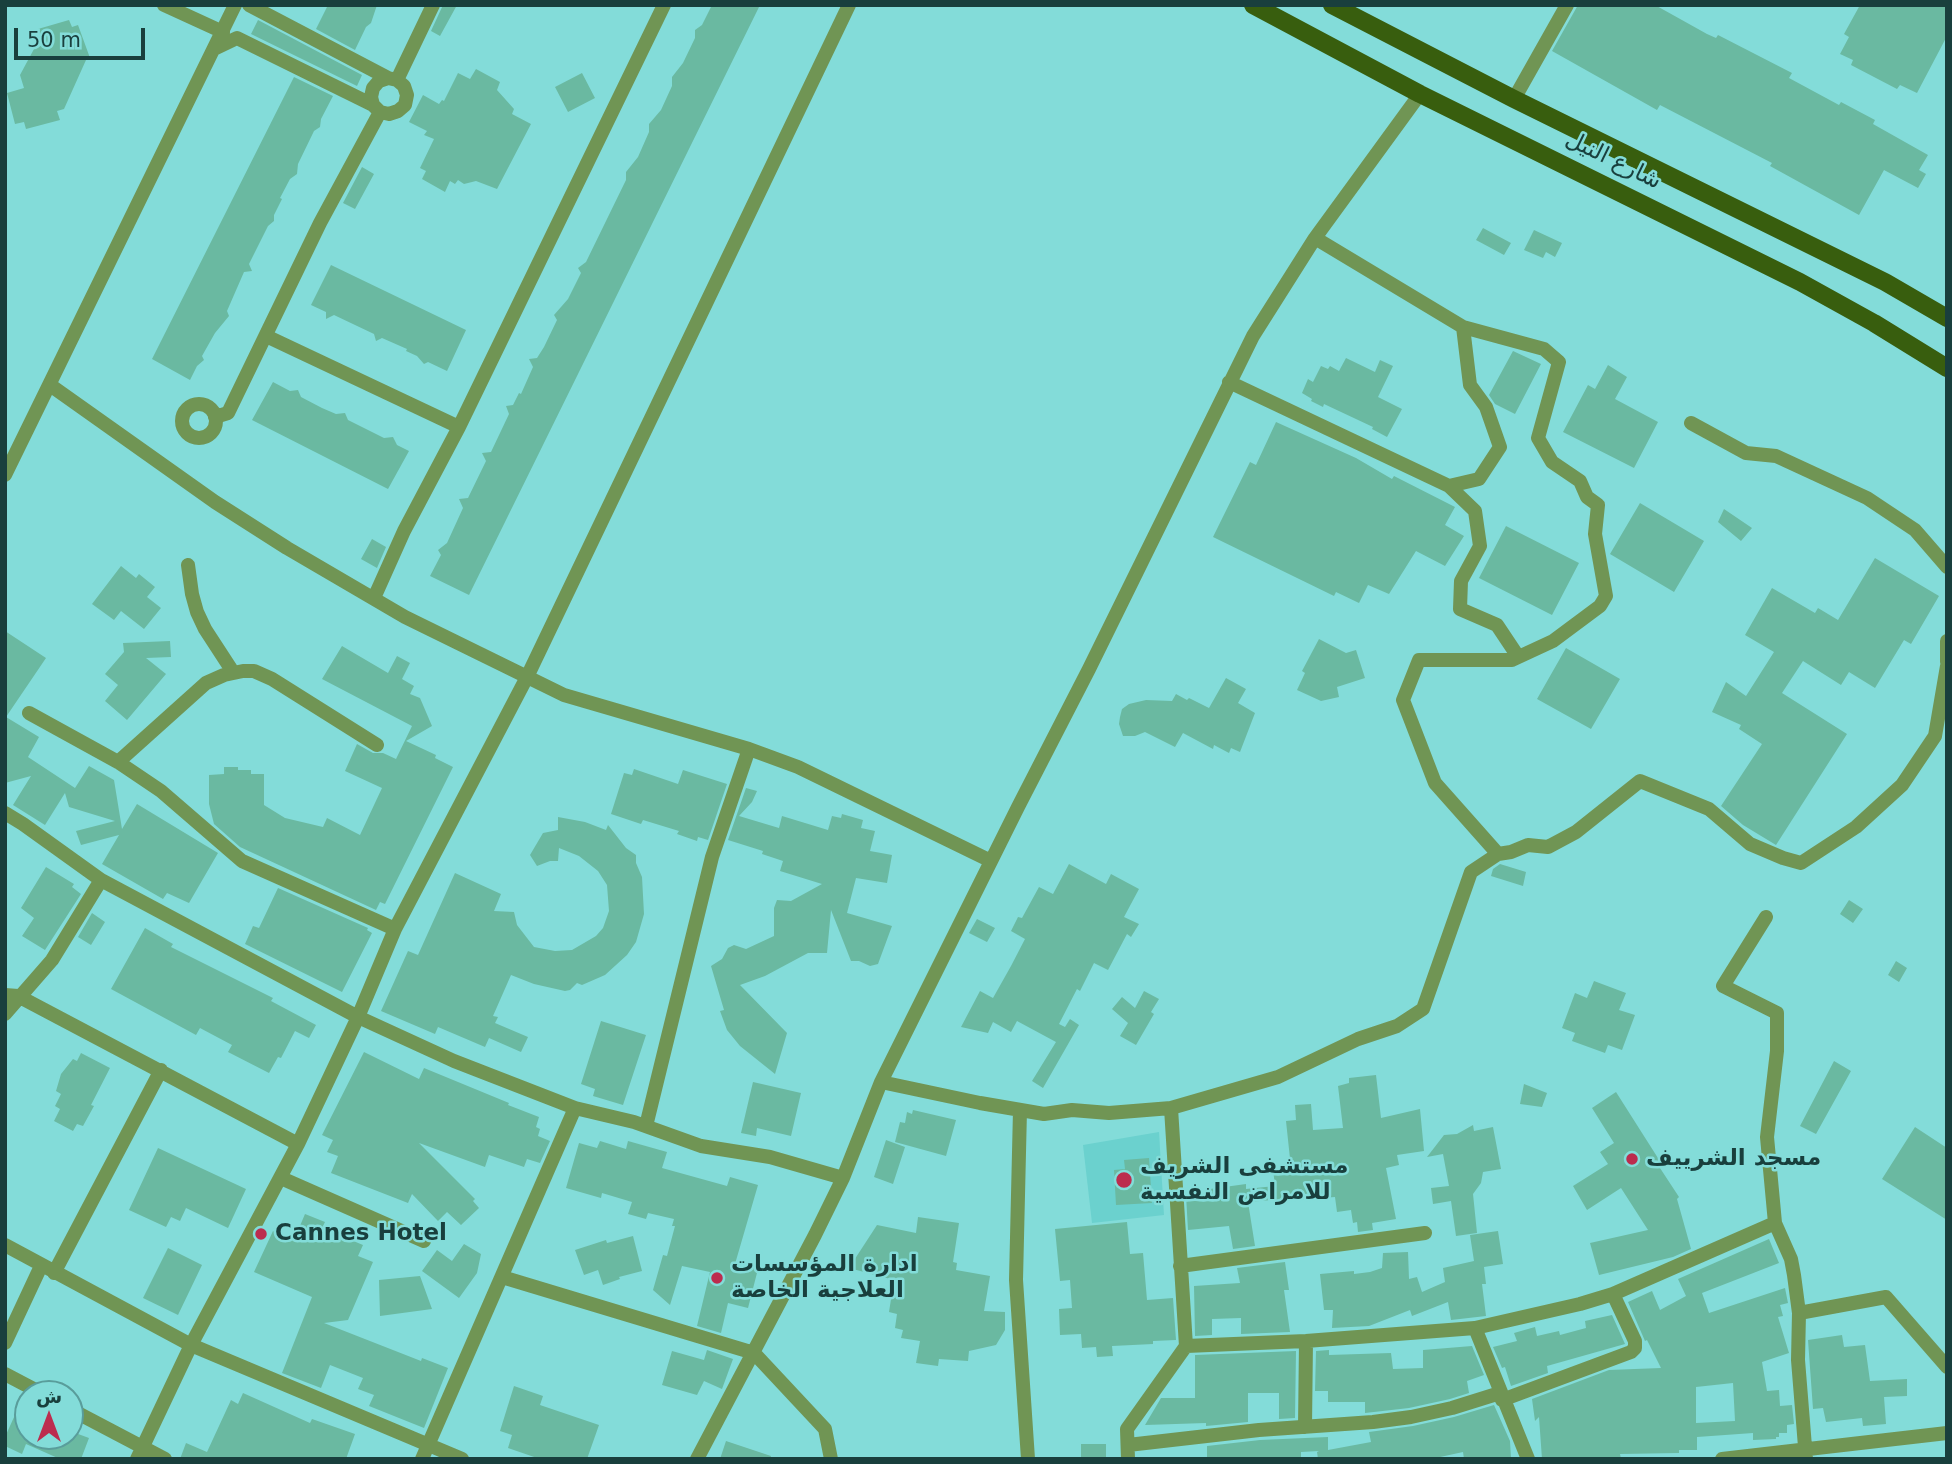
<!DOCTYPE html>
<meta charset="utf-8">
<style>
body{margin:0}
#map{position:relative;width:1952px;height:1464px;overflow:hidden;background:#83dcd9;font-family:"DejaVu Sans",Vazirmatn,sans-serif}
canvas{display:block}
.frame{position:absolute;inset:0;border:7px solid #193f3d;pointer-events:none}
.north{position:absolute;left:14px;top:1380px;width:70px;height:70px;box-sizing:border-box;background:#83dcd9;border:2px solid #599d9b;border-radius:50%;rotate:0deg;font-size:19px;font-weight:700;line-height:28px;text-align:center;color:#193f3d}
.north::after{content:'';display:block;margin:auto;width:24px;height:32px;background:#bc2c4e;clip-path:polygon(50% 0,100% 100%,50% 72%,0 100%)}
.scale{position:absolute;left:14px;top:28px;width:131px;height:32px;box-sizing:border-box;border:4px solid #193f3d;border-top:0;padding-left:9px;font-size:21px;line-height:24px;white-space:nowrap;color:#193f3d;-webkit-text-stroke:5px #83dcd9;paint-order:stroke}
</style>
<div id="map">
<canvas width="1952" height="1464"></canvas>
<div class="frame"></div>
<div class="north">ش</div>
<div class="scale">50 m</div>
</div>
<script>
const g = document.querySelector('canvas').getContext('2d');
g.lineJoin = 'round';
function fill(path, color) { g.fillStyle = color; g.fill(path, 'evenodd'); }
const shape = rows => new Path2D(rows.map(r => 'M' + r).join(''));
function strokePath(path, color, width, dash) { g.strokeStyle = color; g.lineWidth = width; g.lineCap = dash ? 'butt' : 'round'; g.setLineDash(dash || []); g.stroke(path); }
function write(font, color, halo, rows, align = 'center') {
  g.font = font + ' "DejaVu Sans",Vazirmatn,sans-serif'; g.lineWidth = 5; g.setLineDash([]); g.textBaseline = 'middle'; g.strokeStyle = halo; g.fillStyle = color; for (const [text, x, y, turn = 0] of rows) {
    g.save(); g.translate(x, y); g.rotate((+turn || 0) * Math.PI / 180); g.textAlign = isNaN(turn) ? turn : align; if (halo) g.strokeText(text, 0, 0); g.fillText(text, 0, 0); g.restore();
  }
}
fill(shape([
 [1159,1132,1164,1215,1092,1223,1083,1145]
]), '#6bd1ce');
fill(shape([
 [328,5,377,5,371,23,366,27,355,50,316,29],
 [443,5,457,5,440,36,431,31],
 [712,5,760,5,469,595,430,576,441,555,438,550,447,543,463,508,459,499,468,498,486,461,482,453,491,452,509,414,506,406,513,405,519,393,521,394,533,367,529,359,537,358,544,347,557,320,554,315,568,299,581,273,578,268,586,262,626,180,626,172,638,157,649,132,649,124,661,110,672,86,672,77,683,63,695,38,695,30,702,25],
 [1578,5,1655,5,1707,34,1716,38,1718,35,1792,73,1789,78,1839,105,1841,102,1875,120,1873,124,1928,155,1919,170,1926,174,1918,188,1884,170,1859,215,1770,166,1772,163,1660,105,1657,110,1552,51],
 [1860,5,1947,5,1947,36,1917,93,1900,85,1897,89,1851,65,1853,60,1840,54,1849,37,1844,34],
 [69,20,72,27,78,25,90,58,86,60,64,109,57,111,60,120,26,129,24,122,15,124,7,93,24,88,20,75,34,49,43,45,38,29],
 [258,20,362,75,357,86,251,34],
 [476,69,500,82,497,90,514,109,512,114,531,124,497,189,476,181,464,184,458,180,455,184,450,181,445,192,422,179,426,171,420,168,434,139,424,135,427,131,409,122,423,95,439,104,442,100,444,101,458,73,470,79],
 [582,73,595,98,568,112,555,87],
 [294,77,333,96,321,119,320,127,314,131,298,164,297,174,290,179,280,198,282,199,274,215,274,221,268,226,249,264,252,271,244,272,227,311,229,316,215,333,202,356,204,360,197,366,190,380,152,359],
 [362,167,374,174,355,209,343,203],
 [1483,228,1511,243,1504,255,1476,240],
 [1534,230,1562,243,1555,257,1546,252,1543,258,1524,250],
 [331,265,466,330,447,371,428,362,424,364,417,356,406,351,407,349,382,338,376,341,374,334,334,315,326,319,326,312,311,305],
 [1513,351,1541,364,1515,414,1495,404,1489,395],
 [1346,358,1375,372,1380,360,1393,366,1378,397,1402,409,1387,437,1372,429,1373,427,1324,404,1323,407,1311,401,1312,399,1302,393,1308,379,1313,382,1321,366,1328,369,1330,366,1339,371],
 [1608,365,1627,377,1615,399,1658,422,1634,468,1563,432,1588,385,1595,389],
 [273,382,290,391,298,390,301,397,322,408,336,414,345,413,348,420,384,438,393,437,397,445,409,451,388,489,252,420],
 [1276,422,1356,458,1392,479,1394,476,1455,507,1445,525,1464,536,1445,566,1416,551,1389,594,1368,585,1359,603,1336,592,1334,596,1213,537,1250,462,1256,465],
 [1640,503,1704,541,1674,592,1610,554],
 [1724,509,1752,528,1741,541,1718,522],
 [1506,526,1579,563,1552,615,1479,578],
 [372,539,386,547,377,568,361,559],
 [1875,558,1939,596,1911,644,1904,640,1875,688,1849,672,1841,685,1803,661,1782,693,1847,734,1776,845,1743,825,1721,806,1762,744,1739,729,1741,725,1712,712,1726,682,1746,696,1774,652,1745,635,1772,588,1815,613,1818,608,1838,620],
 [121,566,136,578,139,574,155,587,147,597,161,608,144,629,121,611,114,620,92,604],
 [5,631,46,658,6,717,39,737,28,757,75,788,89,766,114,780,122,829,137,804,218,853,189,903,167,893,163,899,102,864,119,835,81,845,76,831,115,821,69,807,65,793,45,825,13,805,31,776,5,783],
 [1319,639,1346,653,1356,650,1365,678,1337,687,1339,697,1321,701,1297,690,1305,673,1302,671],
 [170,641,171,657,146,658,166,674,127,720,105,701,118,685,105,674,124,652,123,643],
 [342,646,388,673,397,656,410,663,402,679,414,686,410,694,420,698,432,726,406,741,436,755,435,758,453,767,385,904,380,902,376,910,240,847,214,824,209,804,209,775,224,774,224,767,238,767,238,770,251,770,251,774,264,774,264,805,285,818,323,827,327,818,360,835,382,788,345,771,357,744,373,753,383,753,396,759,412,726,322,679],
 [1566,648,1620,679,1591,729,1537,699],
 [1226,678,1246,689,1238,703,1255,713,1240,752,1231,748,1229,753,1214,745,1213,749,1183,733,1175,747,1145,732,1135,736,1123,736,1119,724,1120,717,1122,709,1129,704,1146,700,1172,701,1176,694,1187,700,1189,698,1209,708],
 [634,769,678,784,683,770,727,784,708,840,698,837,697,841,677,834,679,831,643,820,641,824,611,814,624,773,632,775],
 [746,788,757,791,752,802,739,816,779,828,782,816,828,830,832,816,841,818,842,814,863,820,861,828,875,831,870,851,892,855,887,883,856,878,847,913,892,926,878,964,870,966,859,961,851,961,831,910,827,953,808,953,765,976,740,985,787,1033,775,1074,740,1046,727,1030,720,1011,724,1010,711,966,722,959,728,948,734,945,746,949,774,936,774,908,777,900,791,901,822,884,780,871,783,861,762,854,763,851,728,840],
 [558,817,585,822,606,830,608,825,626,848,636,855,636,863,642,877,644,914,636,942,627,955,605,975,582,985,577,983,570,990,565,991,534,984,511,975,493,1016,498,1017,495,1023,528,1037,521,1052,489,1038,485,1047,438,1027,435,1034,381,1011,408,951,418,955,455,873,501,894,494,911,514,912,517,925,534,947,555,951,572,950,596,936,603,928,609,911,607,885,598,871,579,856,559,848,558,861,550,861,537,866,530,855,543,833,558,830],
 [1069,864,1106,884,1111,874,1139,889,1124,917,1139,924,1131,937,1127,934,1108,970,1094,963,1080,991,1077,989,1059,1024,1065,1027,1070,1019,1079,1025,1043,1088,1032,1081,1056,1042,1017,1021,1011,1032,993,1022,988,1033,961,1027,980,991,993,998,1011,966,1025,939,1011,931,1018,917,1022,918,1039,887,1053,894],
 [1500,864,1526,872,1523,886,1491,876,1493,869],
 [46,867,74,884,72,887,81,894,45,950,22,936,34,918,21,908],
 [278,888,368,928,367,930,372,933,342,992,245,944,253,926,259,928],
 [1849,900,1863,909,1853,923,1840,914],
 [92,913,105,922,91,945,78,937],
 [977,919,995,928,987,942,969,933],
 [145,928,173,944,171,947,273,998,271,1001,316,1025,309,1038,295,1031,281,1058,278,1057,269,1073,228,1052,232,1045,200,1028,196,1035,111,989],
 [1896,961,1907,968,1899,982,1888,975],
 [1594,981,1626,993,1619,1010,1635,1015,1622,1050,1608,1045,1605,1053,1572,1041,1575,1033,1562,1028,1575,993,1587,998],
 [1144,991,1159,999,1151,1012,1154,1014,1136,1045,1120,1036,1128,1023,1112,1009,1122,997,1135,1008],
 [601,1021,646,1035,623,1105,593,1096,595,1089,581,1084],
 [364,1052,419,1079,424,1068,509,1103,508,1105,539,1117,536,1127,540,1129,538,1136,550,1141,540,1163,527,1159,524,1167,489,1155,485,1167,419,1143,475,1199,473,1201,479,1208,461,1225,447,1212,438,1221,412,1194,408,1203,331,1173,338,1156,327,1152,333,1140,322,1135],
 [81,1053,110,1068,91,1105,94,1106,83,1126,77,1124,73,1131,54,1121,60,1109,55,1106,61,1094,56,1091,61,1074,73,1059,77,1061],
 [1834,1061,1851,1071,1816,1134,1800,1126],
 [1376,1075,1381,1118,1420,1109,1424,1151,1397,1155,1399,1165,1386,1168,1396,1219,1372,1223,1373,1230,1358,1232,1357,1222,1353,1223,1351,1210,1337,1212,1335,1197,1295,1200,1295,1198,1248,1202,1255,1246,1233,1249,1229,1226,1188,1230,1186,1195,1211,1193,1210,1189,1246,1184,1246,1189,1275,1186,1273,1169,1291,1168,1286,1121,1296,1120,1295,1105,1311,1104,1313,1130,1343,1128,1338,1086,1349,1083,1349,1078],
 [753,1082,801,1093,791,1136,757,1128,756,1136,741,1133],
 [1524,1084,1547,1093,1542,1107,1520,1104],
 [1616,1092,1663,1166,1660,1168,1679,1197,1677,1199,1691,1249,1673,1257,1599,1275,1590,1243,1648,1230,1621,1188,1587,1210,1573,1186,1608,1164,1600,1152,1614,1143,1592,1108],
 [913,1110,956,1120,946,1156,895,1142,900,1122,905,1123,907,1112,912,1114],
 [1473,1125,1474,1131,1493,1127,1501,1169,1483,1172,1481,1183,1473,1194,1477,1233,1456,1236,1451,1201,1433,1204,1431,1188,1449,1186,1443,1154,1427,1157,1444,1135,1457,1134],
 [1915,1127,1947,1148,1947,1220,1882,1179],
 [886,1140,905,1147,893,1184,874,1177],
 [600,1141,626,1149,628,1141,667,1152,662,1168,727,1186,730,1177,758,1185,735,1264,758,1269,748,1308,728,1303,721,1333,697,1326,710,1272,682,1266,670,1305,653,1290,663,1255,667,1256,675,1226,672,1226,674,1219,648,1213,646,1219,628,1214,632,1202,602,1193,601,1198,566,1188,579,1143,597,1148],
 [158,1148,246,1189,228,1228,186,1208,180,1221,171,1217,166,1227,129,1210],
 [1149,1158,1152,1203,1116,1205,1114,1170,1125,1169,1124,1160],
 [305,1214,325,1222,322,1228,363,1245,358,1256,373,1262,348,1320,324,1323,421,1361,422,1358,448,1368,424,1428,369,1406,374,1395,358,1389,363,1378,330,1365,321,1388,282,1373,312,1297,254,1272,273,1231,294,1240],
 [918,1217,959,1223,953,1262,957,1263,956,1270,990,1276,984,1311,1005,1312,1005,1330,996,1345,969,1351,968,1361,939,1359,938,1366,916,1363,920,1341,901,1338,903,1330,895,1328,897,1314,889,1312,894,1280,849,1268,877,1225,916,1233],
 [1127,1222,1130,1254,1143,1253,1147,1300,1173,1298,1176,1340,1153,1341,1153,1344,1112,1346,1113,1356,1097,1357,1096,1347,1082,1348,1081,1334,1060,1335,1059,1309,1072,1308,1070,1280,1060,1281,1055,1229],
 [1498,1231,1503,1264,1484,1267,1486,1284,1482,1284,1486,1316,1451,1320,1448,1302,1412,1316,1410,1310,1369,1326,1332,1328,1333,1310,1324,1310,1320,1274,1354,1271,1354,1274,1370,1272,1382,1268,1383,1253,1408,1252,1409,1279,1417,1277,1422,1292,1445,1282,1443,1268,1474,1261,1470,1235],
 [633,1236,642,1271,619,1277,620,1279,603,1285,598,1270,584,1275,575,1250,606,1240,607,1243],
 [1769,1239,1779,1263,1702,1293,1709,1313,1785,1288,1788,1303,1780,1305,1783,1316,1778,1317,1789,1353,1762,1362,1767,1391,1779,1390,1780,1406,1792,1405,1794,1424,1787,1425,1787,1433,1779,1433,1779,1437,1776,1437,1776,1439,1753,1440,1753,1433,1697,1437,1697,1450,1679,1450,1679,1453,1620,1454,1621,1459,1542,1459,1539,1417,1535,1421,1532,1399,1609,1370,1661,1368,1647,1340,1645,1341,1628,1302,1652,1291,1660,1310,1686,1296,1678,1279],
 [1733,1383,1735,1421,1696,1423,1696,1387],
 [464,1244,481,1254,477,1273,459,1298,422,1271,437,1250,452,1261],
 [168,1248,202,1265,178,1315,143,1298],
 [1285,1262,1289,1290,1284,1290,1290,1332,1241,1334,1241,1318,1212,1319,1212,1335,1195,1336,1194,1286,1240,1283,1237,1268],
 [420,1276,432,1309,380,1316,379,1280],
 [1612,1315,1625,1344,1547,1366,1548,1373,1511,1386,1505,1367,1502,1368,1493,1347,1517,1341,1514,1333,1535,1327,1537,1336,1559,1331,1560,1335,1586,1328,1585,1321],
 [1842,1335,1844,1347,1865,1345,1870,1381,1907,1379,1907,1396,1884,1397,1886,1424,1863,1426,1862,1418,1826,1422,1823,1408,1813,1409,1808,1340],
 [1472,1346,1484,1375,1467,1381,1469,1393,1450,1399,1409,1408,1365,1413,1365,1402,1328,1402,1328,1391,1315,1391,1316,1351,1329,1350,1329,1355,1391,1353,1393,1369,1423,1368,1423,1350],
 [707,1350,733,1359,722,1389,704,1381,697,1395,662,1385,672,1351,704,1360],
 [1296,1351,1295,1418,1279,1419,1279,1393,1248,1393,1248,1422,1206,1426,1206,1423,1145,1425,1161,1398,1195,1398,1195,1355],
 [514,1386,543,1396,540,1405,599,1425,587,1459,540,1459,508,1448,512,1435,500,1431],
 [243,1393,310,1423,312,1419,355,1434,346,1459,180,1459,186,1443,207,1452,231,1400,238,1404],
 [24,1395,28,1397,28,1436,70,1436,70,1431,89,1438,81,1459,60,1459,26,1444,22,1454,5,1446,5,1437],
 [1494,1405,1510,1441,1511,1459,1464,1459,1463,1452,1431,1459,1318,1459,1317,1452,1319,1451,1301,1452,1301,1459,1207,1459,1207,1446,1260,1440,1328,1437,1328,1450,1371,1442,1369,1432,1413,1426,1454,1417],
 [726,1441,771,1456,770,1459,720,1459],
 [1081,1444,1106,1444,1106,1459,1081,1459]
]), '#6ab9a1');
strokePath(shape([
 [164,5,223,32],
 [249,5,388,78],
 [214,49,237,38,373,105,380,112,389,114,398,111,405,105,407,95,404,86,397,80,388,78,379,81,373,88,371,97,373,105],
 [397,80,433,5],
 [1514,99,1567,5],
 [1463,327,1470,385,1486,407,1500,447,1479,479,1449,486,1475,511,1480,546,1461,581,1460,609,1497,625,1517,655,1512,660],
 [266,336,459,427],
 [1229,382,1449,486],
 [50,385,215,502,287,548,405,617,564,695,749,749,798,767,991,861],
 '182 421a17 17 0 1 1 34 0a17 17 0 1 1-34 0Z',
 [215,417,228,413,320,223,380,112],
 [1691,423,1746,453,1776,456,1867,498,1915,530,1947,567],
 [5,475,235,5],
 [188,565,192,594,197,612,205,629,233,672],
 [374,598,404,531,459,427,664,5],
 [1947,641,1947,662],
 [29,713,118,762,161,791,242,861,395,929],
 [118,762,206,683,224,675,243,671,254,671,272,679,377,745],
 [5,813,23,824,101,880,358,1017,454,1061,575,1108,634,1122,701,1146,770,1157,843,1178],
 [1498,854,1511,852,1528,845,1548,847,1576,832,1640,781,1709,809,1750,844,1783,858,1801,863,1856,827,1902,785,1935,736,1947,666],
 [1766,917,1723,986,1777,1013,1777,1051,1767,1137,1775,1223,1791,1259,1794,1275,1799,1313,1798,1360,1806,1459],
 [5,995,18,996,298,1144],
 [5,1014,52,960,101,880],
 [881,1082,980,1103,1044,1114,1072,1110,1109,1113,1171,1108,1278,1077,1358,1039,1397,1026,1423,1009,1471,872,1498,854,1435,783,1403,700,1419,660,1512,660,1553,641,1600,606,1606,596,1595,534,1598,505,1587,497,1580,481,1552,462,1538,438,1559,362,1544,349,1463,327,1315,238],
 [1020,1110,1016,1280,1028,1459],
 [646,1126,712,857,749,749],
 [281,1178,424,1241],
 [5,1245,191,1345,462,1459],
 [1180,1266,1425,1233],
 [54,1273,161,1070],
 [502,1277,754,1353,825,1429,831,1459],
 [1799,1313,1886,1297,1947,1367],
 [1475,1328,1528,1459],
 [5,1343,41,1266],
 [1186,1346,1306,1341,1475,1328,1580,1304,1613,1294,1775,1223],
 [5,1374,43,1394],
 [1502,1400,1631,1352,1635,1348,1635,1341,1613,1294],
 [70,1409,165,1459],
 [1305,1427,1306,1341],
 [1128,1445,1259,1430,1373,1422,1411,1417,1452,1408,1500,1393],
 [137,1459,191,1345,298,1144,358,1017,395,929,527,677,849,5],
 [422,1459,575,1108],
 [697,1459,815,1235,843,1178,881,1082,1018,807,1089,669,1253,336,1315,238,1420,94],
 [1128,1459,1127,1429,1186,1346,1171,1108],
 [1722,1459,1947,1433]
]), '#709554', 14);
strokePath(shape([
 [1253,5,1420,94,1800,282,1874,323,1947,368],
 [1332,5,1514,99,1885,282,1947,318]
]), '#385e0e', 18);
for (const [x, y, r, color] of [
 [1632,1159,7,"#bc2c4e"],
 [1124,1180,9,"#bc2c4e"],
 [261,1234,7,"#bc2c4e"],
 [717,1278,7,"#bc2c4e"]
]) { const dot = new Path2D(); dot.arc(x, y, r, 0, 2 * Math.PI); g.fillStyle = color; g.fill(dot); strokePath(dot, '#83dcd9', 2.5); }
write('23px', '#193f3d', '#83dcd9', [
 ["شارع النيل",1613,161,26]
]);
write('bold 23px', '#193f3d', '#83dcd9', [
 ["مسجد الشرييف",1646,1159],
 ["مستشفى الشريف",1140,1167],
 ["للامراض النفسية",1140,1193],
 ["Cannes Hotel",275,1234],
 ["ادارة المؤسسات",731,1265],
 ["العلاجية الخاصة",731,1291]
], 'left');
</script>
